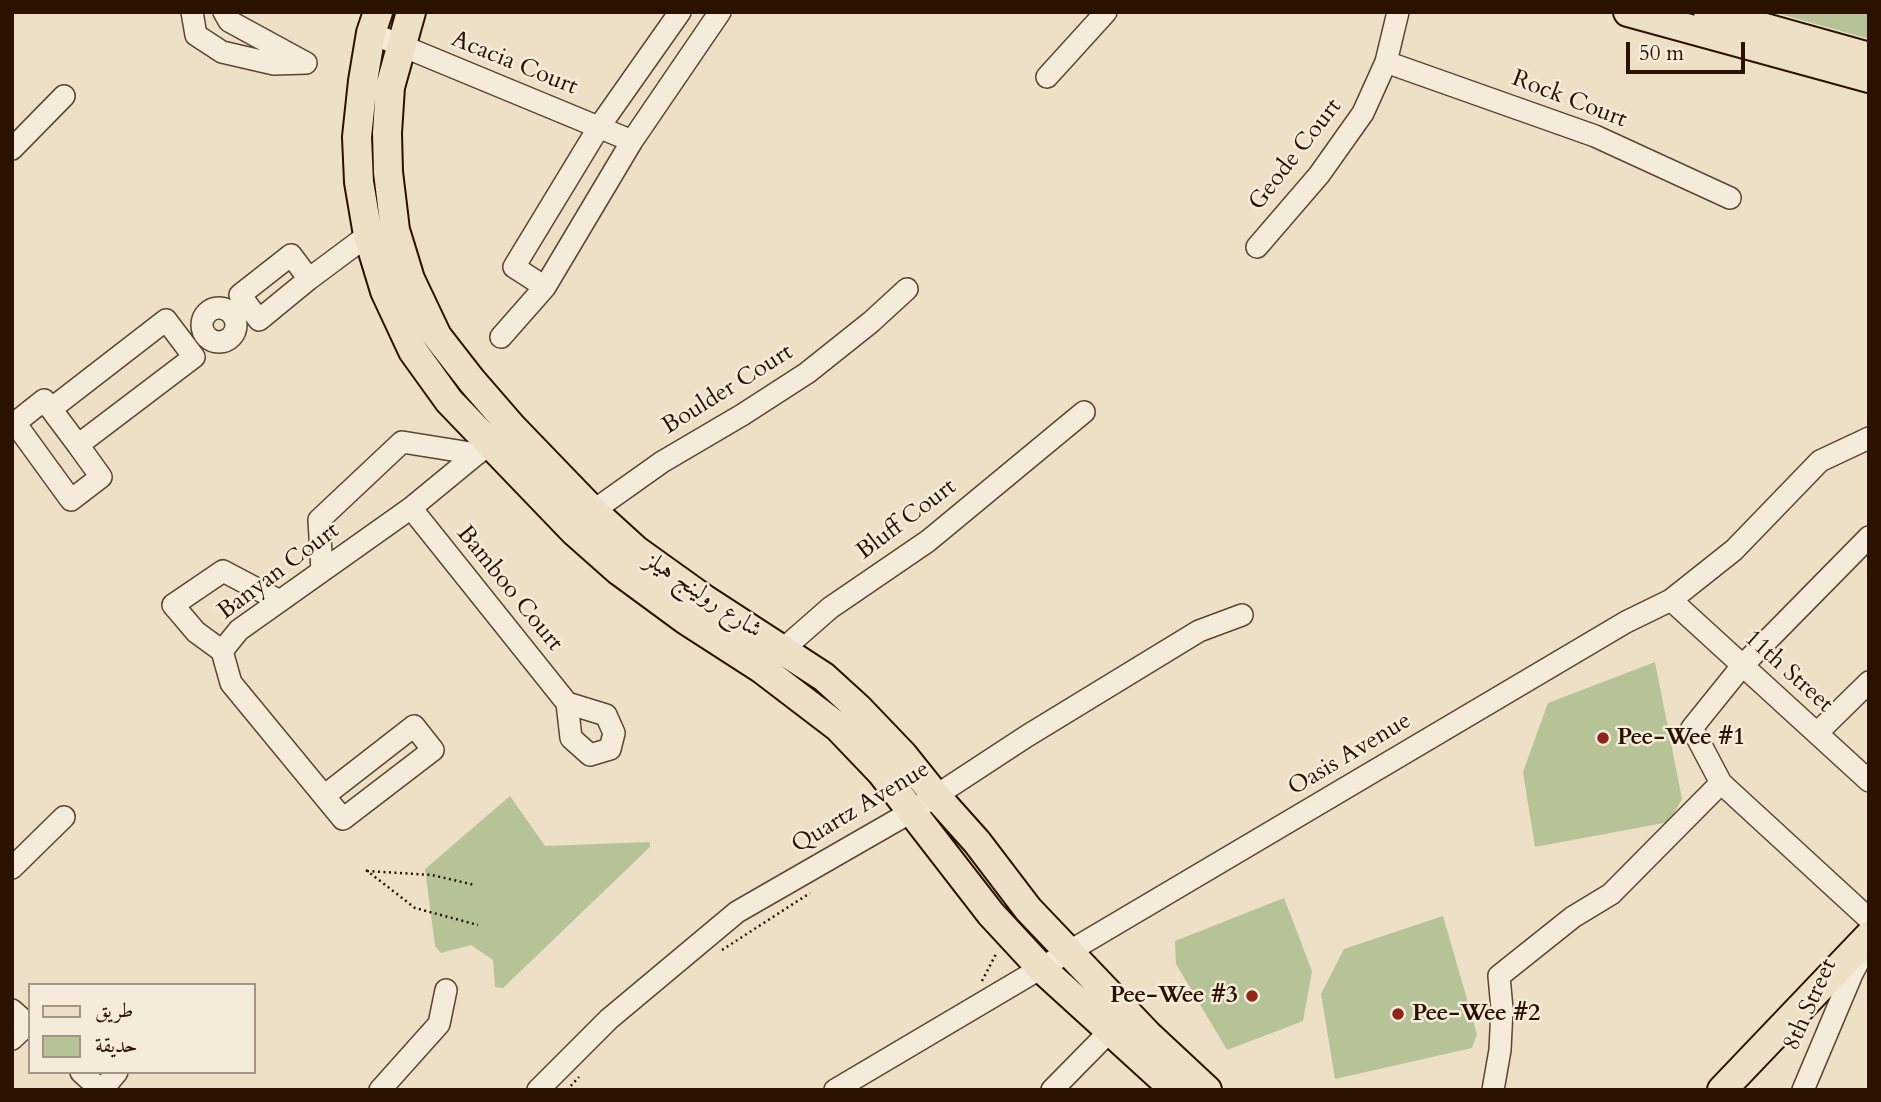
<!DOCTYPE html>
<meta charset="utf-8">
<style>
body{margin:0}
#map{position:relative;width:1881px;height:1102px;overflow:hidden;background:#eee0c6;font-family:Cardo,Amiri,serif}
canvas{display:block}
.frame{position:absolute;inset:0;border:14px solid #2a1100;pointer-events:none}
.legend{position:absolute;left:28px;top:983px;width:228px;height:91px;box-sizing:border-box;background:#f4ebda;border:2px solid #a39483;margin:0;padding:9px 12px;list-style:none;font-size:21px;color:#2a1100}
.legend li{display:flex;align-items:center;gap:14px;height:35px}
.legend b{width:35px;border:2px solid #a39483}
.scale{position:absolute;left:1626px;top:42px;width:119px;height:32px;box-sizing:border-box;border:4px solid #2a1100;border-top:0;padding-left:9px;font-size:21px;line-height:24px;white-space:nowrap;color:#2a1100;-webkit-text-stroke:5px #f4ebda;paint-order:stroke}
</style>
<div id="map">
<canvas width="1881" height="1102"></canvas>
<div class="frame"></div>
<ul class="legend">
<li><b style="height:9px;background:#eee0c6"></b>طريق</li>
<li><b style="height:19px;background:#b5c397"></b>حديقة</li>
</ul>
<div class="scale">50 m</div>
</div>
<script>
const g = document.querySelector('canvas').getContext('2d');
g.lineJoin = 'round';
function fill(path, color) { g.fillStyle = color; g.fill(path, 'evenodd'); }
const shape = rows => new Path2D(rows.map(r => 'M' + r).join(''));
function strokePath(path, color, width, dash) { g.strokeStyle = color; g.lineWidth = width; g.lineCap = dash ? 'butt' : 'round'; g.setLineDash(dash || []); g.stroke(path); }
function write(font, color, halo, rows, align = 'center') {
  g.font = font + ' Cardo,Amiri,serif'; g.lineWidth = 5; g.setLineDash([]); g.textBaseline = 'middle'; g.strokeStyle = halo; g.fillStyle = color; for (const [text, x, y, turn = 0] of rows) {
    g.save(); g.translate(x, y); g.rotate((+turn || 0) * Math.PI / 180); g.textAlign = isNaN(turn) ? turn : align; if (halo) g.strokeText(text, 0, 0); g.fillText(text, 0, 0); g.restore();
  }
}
fill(shape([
 [1773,12,1869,12,1869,39],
 [1655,662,1682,799,1669,822,1535,847,1523,772,1548,703],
 [510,796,545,846,650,842,650,847,503,988,495,987,493,960,471,945,441,953,435,946,425,869],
 [1284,898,1312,971,1303,1021,1227,1050,1176,964,1175,941],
 [1443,916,1477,1034,1472,1048,1335,1079,1321,994,1344,949]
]), '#b5c397');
const minor = shape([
 [192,12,196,35,222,52,274,64,306,63,229,21,224,12],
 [371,33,632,141],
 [1386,62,1595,136,1730,198],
 [1047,77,1106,12],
 [12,149,64,96],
 [1257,247,1319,175,1363,113,1386,62,1398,12],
 [291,255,309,279,259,320,240,295,291,255],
 [309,279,368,235],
 [545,287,514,267,599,127,680,12],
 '202 325a17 17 0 1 1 34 0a17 17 0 1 1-34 0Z',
 [166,320,194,357,78,445,51,409,166,320],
 [501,337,545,287,632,141,720,12],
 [51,409,44,400,15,423,71,500,101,477,78,445],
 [411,508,567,703,571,738,590,755,610,749,614,733,606,715,567,703],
 [583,522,593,511,662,462,742,415,807,373,871,322,907,289],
 [1869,537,1742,666,1692,728,1721,783,1869,919],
 [322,571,319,520,402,442,477,454],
 [1671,600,1869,781],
 [222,651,196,632,173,605,223,571,280,601],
 [773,658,830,608,928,541,1084,412],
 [1817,733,1869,682],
 [324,796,414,726,433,750,343,819,231,683,222,651,239,630,411,508,501,434],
 [12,868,64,817],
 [12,1010,30,1026],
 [12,1039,28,1024],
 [81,1072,101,1090],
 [102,1090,117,1072],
 [380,1090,439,1024,446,990],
 [538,1090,609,1019,737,912,911,812,1027,736,1199,631,1242,615],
 [835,1090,1626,622,1671,600,1734,550,1820,461,1869,438],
 [1052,1090,1110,1031],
 [1493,1090,1500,1050,1502,1009,1499,976,1573,917,1611,894,1721,783],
 [1803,1090,1852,974,1864,951]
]);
const major = shape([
 [378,12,371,33,363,81,357,137,359,182,368,235,385,291,413,351,449,401,574,531,618,570,686,620,762,669,838,727,881,772,991,914,1041,968,1175,1090],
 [411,12,390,87,387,133,388,172,395,230,410,279,437,336,472,381,511,426,593,511,637,551,704,599,824,677,858,708,903,755,935,795,977,842,1028,909,1148,1035,1207,1090],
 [1628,12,1869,78],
 [1708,12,1869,57],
 [1722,1090,1869,936]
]);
strokePath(minor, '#5b4532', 24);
strokePath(major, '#2a1100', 32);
strokePath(shape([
 [366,870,415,908,478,925],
 [367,871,432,875,475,885],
 [722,950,810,893],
 [982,981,996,954],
 [567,1090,579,1077]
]), '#2a1100', 2.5, [2, 3.5]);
strokePath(minor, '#f4ebda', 21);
strokePath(major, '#eee0c6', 28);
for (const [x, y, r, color] of [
 [1603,738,7,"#8f2418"],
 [1252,996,7,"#8f2418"],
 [1398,1014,7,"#8f2418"]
]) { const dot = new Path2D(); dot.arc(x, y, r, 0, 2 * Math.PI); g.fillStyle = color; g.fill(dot); strokePath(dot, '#f4ebda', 2.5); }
write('24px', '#2a1100', '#f4ebda', [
 ["Acacia Court",514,64,22],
 ["Rock Court",1569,100,21],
 ["Geode Court",1296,155,-52],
 ["Boulder Court",728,390,-32],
 ["Bluff Court",907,520,-37],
 ["Banyan Court",279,572,-37],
 ["Bamboo Court",509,589,51],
 ["شارع رولينج هيلز",703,596,34],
 ["11th Street",1788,672,42],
 ["Oasis Avenue",1350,755,-31],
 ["Quartz Avenue",861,808,-31],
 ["8th Street",1811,1005,-66]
]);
write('bold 24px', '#2a1100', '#f4ebda', [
 ["Pee-Wee #1",1617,738],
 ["Pee-Wee #3",1238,996,"right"],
 ["Pee-Wee #2",1412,1014]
], 'left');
</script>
